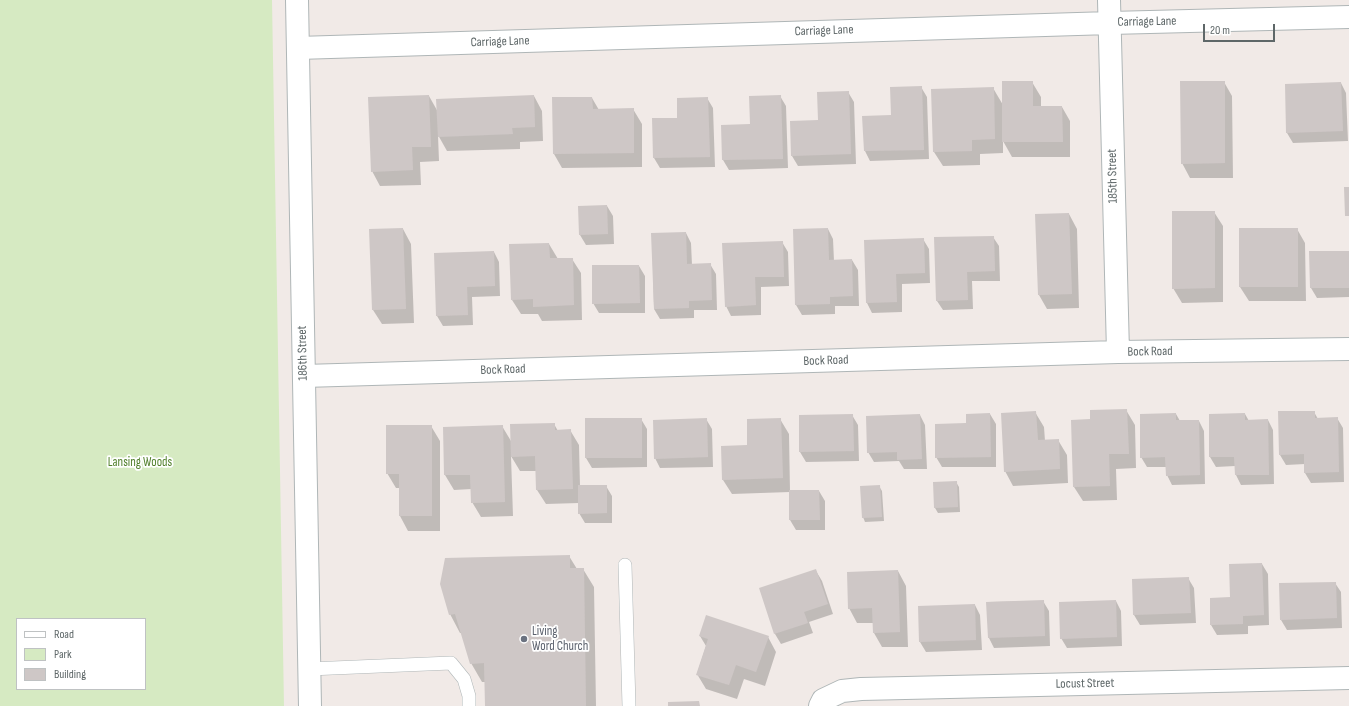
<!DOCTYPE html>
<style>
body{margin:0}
#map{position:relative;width:1349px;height:706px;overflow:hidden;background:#f1eae7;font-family:"Sofia Sans Condensed",sans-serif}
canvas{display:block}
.legend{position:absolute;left:16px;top:618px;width:130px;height:72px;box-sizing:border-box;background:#fff;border:1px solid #bfc2c3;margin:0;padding:5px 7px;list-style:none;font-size:12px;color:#5e6768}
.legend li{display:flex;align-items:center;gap:8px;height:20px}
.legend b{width:20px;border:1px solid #bfc2c3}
.scale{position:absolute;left:1203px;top:24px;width:72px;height:18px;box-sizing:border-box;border:2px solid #5e6768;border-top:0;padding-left:5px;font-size:12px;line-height:14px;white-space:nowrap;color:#5e6768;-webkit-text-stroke:3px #fff;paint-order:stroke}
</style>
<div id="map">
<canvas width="1349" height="706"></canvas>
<ul class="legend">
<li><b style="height:5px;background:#fff"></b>Road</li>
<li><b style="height:11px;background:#d6eac2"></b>Park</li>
<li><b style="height:11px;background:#cec7c6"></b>Building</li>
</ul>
<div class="scale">20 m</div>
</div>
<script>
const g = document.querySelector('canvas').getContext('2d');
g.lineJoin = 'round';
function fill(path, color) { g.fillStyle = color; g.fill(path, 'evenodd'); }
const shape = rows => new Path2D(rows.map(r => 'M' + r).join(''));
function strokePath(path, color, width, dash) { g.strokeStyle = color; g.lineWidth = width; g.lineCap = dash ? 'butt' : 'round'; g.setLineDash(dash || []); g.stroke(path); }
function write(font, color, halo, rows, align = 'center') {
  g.font = font + ' "Sofia Sans Condensed",sans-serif'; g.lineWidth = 3.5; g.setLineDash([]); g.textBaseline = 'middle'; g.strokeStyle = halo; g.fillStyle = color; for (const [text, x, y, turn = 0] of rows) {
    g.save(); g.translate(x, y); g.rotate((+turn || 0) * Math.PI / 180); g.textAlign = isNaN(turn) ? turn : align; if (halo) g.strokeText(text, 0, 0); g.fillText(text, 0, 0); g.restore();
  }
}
fill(shape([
 [0,0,272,0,284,706,0,706],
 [17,619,145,619,145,689,17,689]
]), '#d6eac2');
fill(shape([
 [1032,82,1041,97,1041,107,1062,107,1070,121,1070,157,1012,157,1003,141,1003,153,980,154,980,165,943,166,934,152,993,88,1003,105],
 [1224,82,1232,96,1233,178,1190,178,1182,163],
 [1341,83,1346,93,1348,141,1293,143,1287,133],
 [921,87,927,97,929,159,870,161,865,151,892,116],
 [848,92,854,102,856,164,798,166,792,156,791,122,819,121],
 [429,96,438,112,534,96,542,111,543,141,520,142,520,149,447,151,438,135,439,161,420,162,421,185,380,186,372,171],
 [780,96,786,106,788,168,729,170,723,160,722,126,751,125],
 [592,98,599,110,633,109,642,124,642,167,562,168,554,154],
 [707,98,713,108,715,167,660,168,654,158,653,119,679,119],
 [607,206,613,216,614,244,586,245,580,235],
 [1214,212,1223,226,1223,302,1182,303,1173,288],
 [1069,214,1077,229,1079,308,1047,309,1039,295],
 [403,229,411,244,414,323,382,324,373,310],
 [828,229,833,239,834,261,852,260,858,270,859,306,835,306,835,314,802,315,796,305,794,230],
 [1297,229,1305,243,1306,301,1249,301,1240,287],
 [686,233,691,243,692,265,710,264,716,274,717,310,694,310,694,318,660,319,654,309,652,234],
 [993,237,999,246,1000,281,972,281,973,309,943,310,937,301],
 [923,239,929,249,930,283,902,284,902,312,872,313,867,303,865,241],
 [782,242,788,252,789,286,761,287,761,315,731,316,726,306],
 [549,244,558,259,572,259,581,273,582,320,542,321,538,314,521,314,512,300],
 [494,252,499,262,500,296,472,297,473,325,443,326,437,316],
 [1349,252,1349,297,1317,298,1311,288],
 [639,266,645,276,645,313,599,313,593,303],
 [1126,410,1135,425,1136,468,1116,469,1117,500,1083,501,1074,487,1091,420],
 [1035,412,1044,427,1045,441,1058,440,1067,455,1068,483,1013,486,1005,471],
 [1314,412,1318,419,1337,418,1343,428,1344,482,1311,483,1305,473,1305,464,1286,465,1280,455],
 [990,414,996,424,996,467,942,467,936,457],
 [1176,414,1180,421,1199,421,1204,431,1205,484,1172,485,1167,475,1166,467,1147,467,1141,457],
 [1245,414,1249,421,1268,420,1273,430,1274,484,1241,485,1236,475,1235,466,1216,467,1210,457],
 [852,415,858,425,859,461,806,462,800,452,800,416],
 [920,415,925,425,927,469,904,469,899,461,874,462,868,452],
 [641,419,647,429,647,467,592,468,586,458],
 [706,419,712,429,713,467,660,468,655,458],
 [780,419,789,434,790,491,819,491,825,501,825,530,796,530,790,520,790,492,732,494,723,480,749,446],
 [554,424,558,431,570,430,579,445,580,486,606,486,612,496,612,523,585,523,579,513,579,503,546,504,537,490,536,471,520,471,511,456,513,516,481,517,472,502,472,489,454,490,445,475,444,428,502,426,511,441],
 [431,426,440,441,440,531,408,531,400,516,400,488,396,488,387,473],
 [956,482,959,487,960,512,938,513,935,508,934,483],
 [879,486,882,491,884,521,865,522,863,517],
 [569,556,577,569,583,569,594,587,596,706,486,706,485,682,482,682,471,663,462,633,460,633,450,614],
 [1262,564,1268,574,1269,625,1248,626,1248,634,1217,635,1211,625,1231,598],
 [816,571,822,581,833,614,809,622,813,633,781,644,775,634,760,589],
 [898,571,906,586,908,647,882,647,874,633,873,623,857,623,849,608],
 [1188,578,1194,588,1196,623,1140,625,1134,615,1133,580],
 [1335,583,1341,592,1342,628,1287,630,1281,620],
 [1043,601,1049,611,1050,646,994,648,989,638,987,602],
 [1116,601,1121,611,1122,646,1067,648,1061,638],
 [975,605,980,615,982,650,926,652,920,642],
 [700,636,768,637,776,652,765,686,744,679,737,699,706,689,697,674,706,646]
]), '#0003');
fill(shape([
 [1002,81,1033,81,1033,106,1062,106,1063,142,1002,142],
 [1180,81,1225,81,1225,163,1181,164],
 [1341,82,1343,131,1286,133,1285,84],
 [922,86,924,150,864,151,862,116,891,115,890,87],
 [994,87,995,139,972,140,972,151,933,152,931,89],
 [849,91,851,154,791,156,790,121,818,120,817,92],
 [429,95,431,147,412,147,413,170,371,172,368,97],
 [534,95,535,127,512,128,513,134,438,137,436,99],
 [781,95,783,159,722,160,721,125,750,124,749,96],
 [552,97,592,97,593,109,634,108,634,153,553,154],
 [708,97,710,157,653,158,652,118,677,118,677,98],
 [1344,187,1349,187,1349,216,1345,216],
 [607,205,608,234,579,235,578,206],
 [1172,211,1215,211,1215,288,1172,289],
 [1069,213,1072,294,1038,295,1035,214],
 [403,228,406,309,372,310,369,229],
 [828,228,829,260,852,259,853,296,830,297,830,304,795,305,793,229],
 [1239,228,1298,228,1298,287,1239,287],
 [686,232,687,264,711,263,712,300,689,301,689,308,654,309,651,233],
 [994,236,995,271,967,272,968,300,936,301,934,237],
 [924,238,925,273,896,274,897,302,866,303,864,240],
 [783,241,784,277,755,277,756,305,725,307,722,243],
 [549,243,550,258,573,258,574,305,533,307,533,299,511,300,509,244],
 [494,251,495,286,467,287,468,315,436,316,434,253],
 [1309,251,1349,251,1349,288,1310,288],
 [592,265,639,265,640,303,592,304],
 [1127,409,1129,454,1109,454,1110,486,1073,487,1071,420,1090,419,1090,410],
 [1036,411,1038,440,1059,439,1060,469,1004,472,1001,413],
 [1278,411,1315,411,1315,418,1338,417,1339,472,1304,473,1304,454,1279,455],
 [990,413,991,457,935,458,935,424,966,423,966,414],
 [1176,413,1176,420,1199,420,1200,475,1166,476,1165,457,1140,458,1140,414],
 [1245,413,1245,420,1268,419,1269,475,1235,475,1234,457,1209,457,1209,414],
 [853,414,854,451,799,452,799,415],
 [920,414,922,459,897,460,897,452,867,453,866,416],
 [585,418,642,418,642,458,585,458],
 [707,418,708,457,654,459,653,420],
 [781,418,783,478,722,480,721,446,747,445,747,419],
 [555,423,555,430,571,429,573,489,536,490,535,456,511,457,510,424],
 [386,425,432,425,432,516,399,516,399,474,386,474],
 [503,425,505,502,471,503,470,475,444,475,443,427],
 [957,481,958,507,934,508,933,482],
 [578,485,607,485,607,513,578,514],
 [880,485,882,517,862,518,860,486],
 [789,490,819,490,820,520,789,520],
 [570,555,570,568,584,568,586,706,485,706,484,663,470,664,455,614,449,615,440,584,445,558],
 [1262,563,1264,615,1243,616,1243,624,1210,625,1210,598,1230,597,1229,564],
 [816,569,828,604,804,612,808,623,774,634,759,588],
 [898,570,900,632,873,633,872,608,848,609,847,572],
 [1189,577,1191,613,1133,615,1132,579],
 [1336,582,1337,618,1280,620,1279,583],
 [1044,600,1045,636,988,638,986,602],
 [1116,600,1117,637,1060,639,1059,602],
 [975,604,976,640,919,642,918,606],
 [706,615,769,636,756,672,736,665,729,685,696,675,708,639,699,636],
 [699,701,700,706,668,706,668,702]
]), '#cec7c6');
const service = shape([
 [625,565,629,706],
 [309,669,451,663,464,679,469,696,469,706]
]);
const minor = shape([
 [1109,0,1118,352],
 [298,48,1110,23,1349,17],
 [304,376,1118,352,1349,349],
 [820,706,823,700,842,691,861,689,1349,678]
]);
const tertiary = shape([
 [297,0,310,706]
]);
strokePath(service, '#afb6b7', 14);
strokePath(minor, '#afb6b7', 24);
strokePath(tertiary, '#afb6b7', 24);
strokePath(service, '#fff', 13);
strokePath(minor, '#fff', 22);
strokePath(tertiary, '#fff', 22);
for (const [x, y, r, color] of [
 [524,639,4,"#6b7280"]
]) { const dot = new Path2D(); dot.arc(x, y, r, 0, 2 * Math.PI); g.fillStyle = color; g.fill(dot); strokePath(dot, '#fff', 1.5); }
write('13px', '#5e6768', '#fff', [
 ["Carriage Lane",1147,22,-1],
 ["Carriage Lane",824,31,-2],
 ["Carriage Lane",500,42,-2],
 ["185th Street",1113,176,-91],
 ["Bock Road",1150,352,-1],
 ["186th Street",303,353,-91],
 ["Bock Road",826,361,-2],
 ["Bock Road",503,370,-2],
 ["Locust Street",1085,684,-1]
]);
write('13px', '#52802d', '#fff', [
 ["Lansing Woods",140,463]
]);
write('13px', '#5b616d', '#fff', [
 ["Living",532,632],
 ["Word Church",532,647]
], 'left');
</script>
